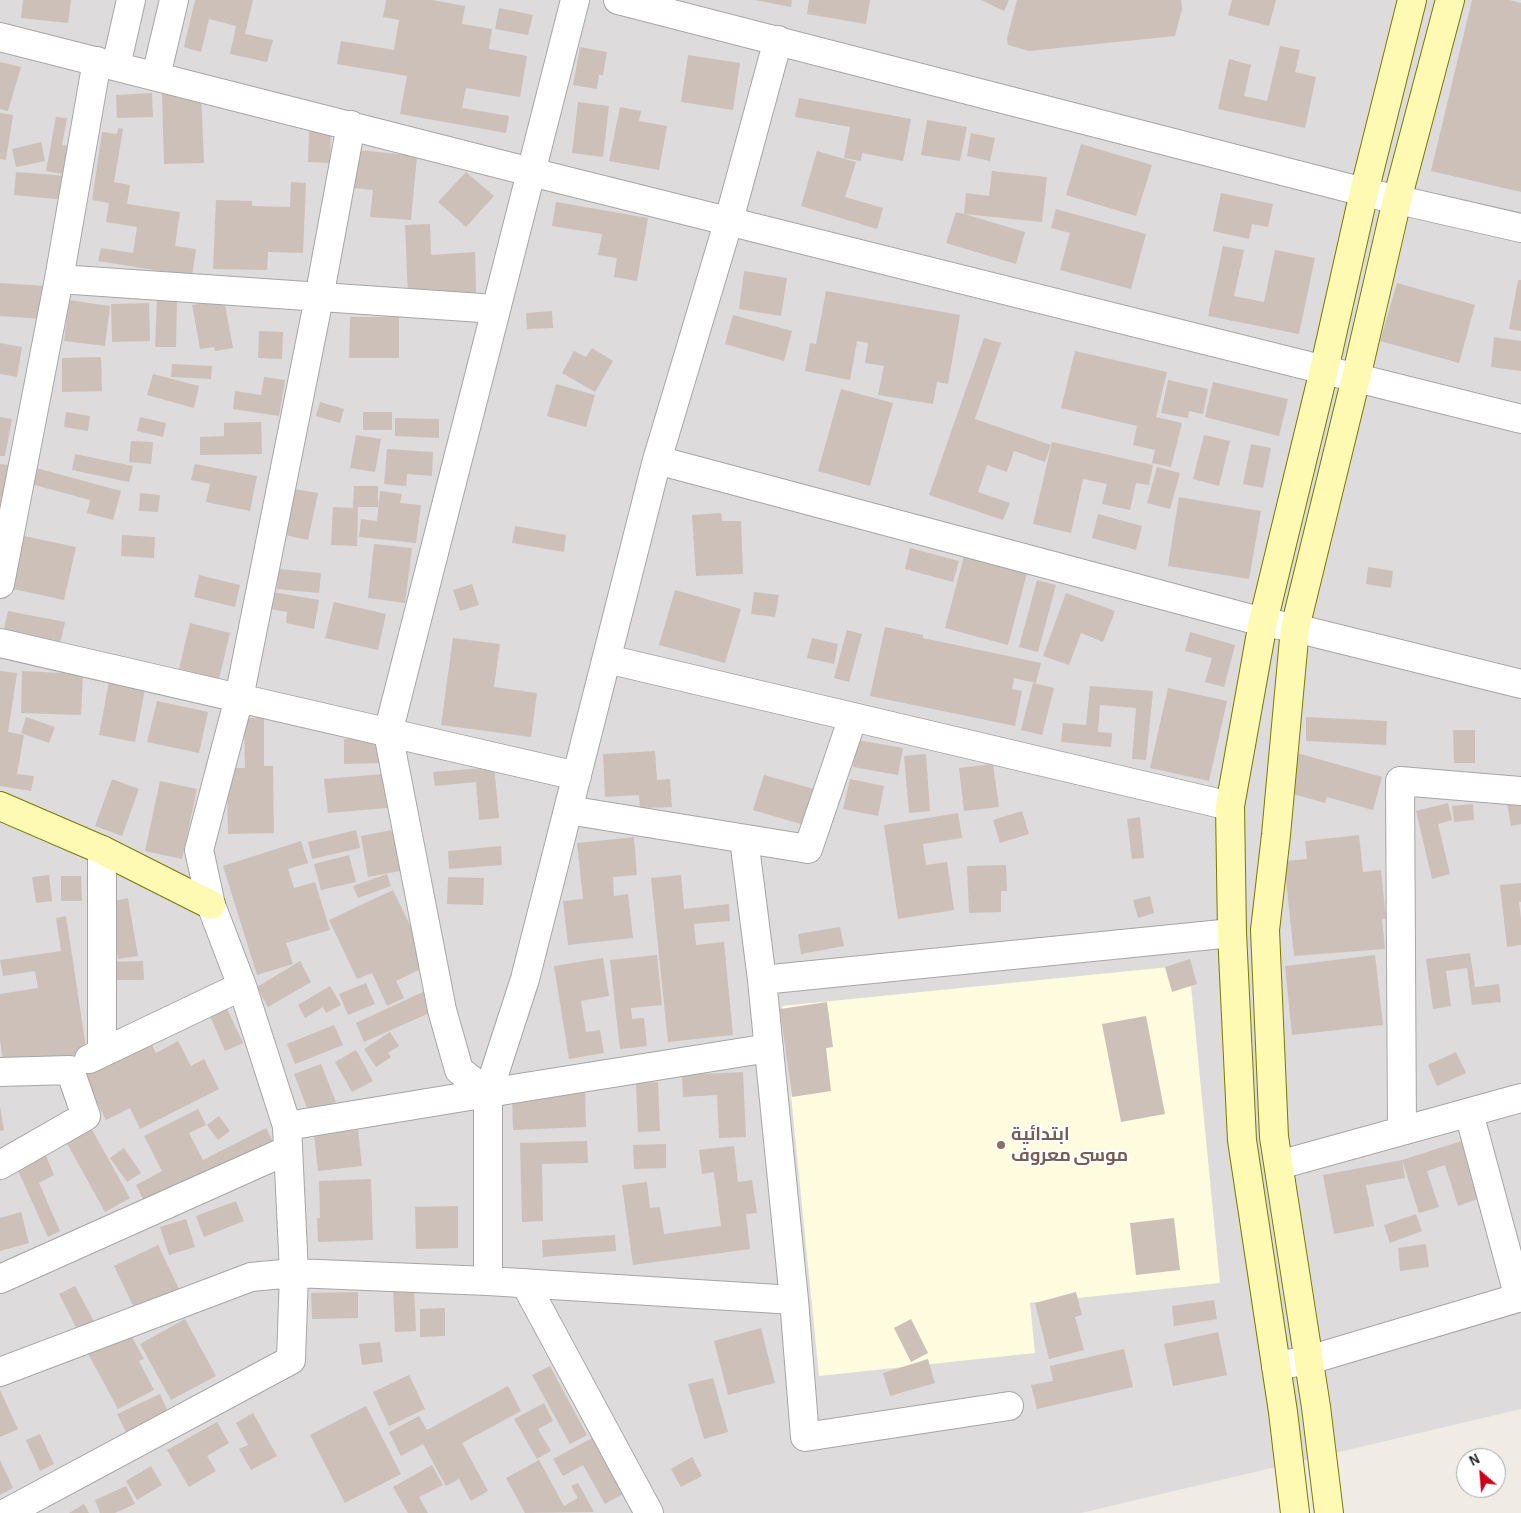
<!DOCTYPE html>
<meta charset="utf-8">
<style>
body{margin:0}
#map{position:relative;width:1521px;height:1513px;overflow:hidden;background:#f0ebe4;font-family:"Alegreya Sans",sans-serif}
canvas{display:block}
.north{position:absolute;left:1456px;top:1448px;width:50px;height:50px;box-sizing:border-box;background:#fff;border:1px solid #a5a5a5;border-radius:50%;rotate:333deg;font-size:14px;font-weight:700;line-height:20px;text-align:center;color:#1f1f1f}
.north::after{content:'';display:block;margin:auto;width:18px;height:22px;background:#cd0019;clip-path:polygon(50% 0,100% 100%,50% 72%,0 100%)}
</style>
<div id="map">
<canvas width="1521" height="1513"></canvas>
<div class="north">N</div>
</div>
<script>
const g = document.querySelector('canvas').getContext('2d');
g.lineJoin = 'round';
function fill(path, color) { g.fillStyle = color; g.fill(path, 'evenodd'); }
const shape = rows => new Path2D(rows.map(r => 'M' + r).join(''));
function strokePath(path, color, width, dash) { g.strokeStyle = color; g.lineWidth = width; g.lineCap = dash ? 'butt' : 'round'; g.setLineDash(dash || []); g.stroke(path); }
function write(font, color, halo, rows, align = 'center') {
  g.font = font + ' "Alegreya Sans",Cairo,sans-serif'; g.lineWidth = 4; g.setLineDash([]); g.textBaseline = 'middle'; g.strokeStyle = halo; g.fillStyle = color; for (const [text, x, y, turn = 0] of rows) {
    g.save(); g.translate(x, y); g.rotate((+turn || 0) * Math.PI / 180); g.textAlign = isNaN(turn) ? turn : align; if (halo) g.strokeText(text, 0, 0); g.fillText(text, 0, 0); g.restore();
  }
}
fill(shape([
 [0,0,1521,0,1521,1409,1081,1513,0,1513]
]), '#dddbdc');
fill(shape([
 [1189,965,1220,1283,1030,1303,1035,1353,819,1376,782,1006]
]), '#fffbde');
fill(shape([
 [23,0,71,0,68,23,21,18],
 [195,0,253,0,245,34,273,40,267,62,230,54,236,26,209,19,201,52,184,47],
 [386,0,432,0,465,6,462,24,492,29,489,49,527,56,520,97,466,88,462,108,509,116,506,133,400,114,407,76,337,64,341,41,394,50,399,20,383,17],
 [755,0,792,0,791,7],
 [809,0,870,0,866,24,807,14],
 [981,0,1009,0,1004,11],
 [1017,0,1181,0,1182,9,1175,36,1029,51,1008,45,1007,38],
 [1232,0,1276,0,1269,26,1228,15],
 [1472,0,1509,0,1521,3,1521,192,1431,171],
 [499,8,533,15,528,35,495,29],
 [1280,46,1300,50,1295,72,1316,77,1305,128,1218,109,1229,59,1251,65,1244,96,1267,101],
 [580,47,607,52,603,75,599,75,597,89,573,85],
 [688,55,740,63,733,110,681,102],
 [0,62,21,67,8,111,0,109],
 [201,92,204,163,164,164,162,94],
 [152,93,153,117,117,118,116,95],
 [799,98,911,119,903,161,862,153,861,161,844,158,850,127,795,117],
 [578,102,609,106,603,157,572,153],
 [620,107,641,111,639,121,667,126,659,170,609,161],
 [0,113,13,115,6,160,0,159],
 [56,117,67,118,62,145,74,147,68,175,46,171],
 [927,120,967,127,960,161,921,155],
 [118,128,123,129,114,182,130,185,127,204,180,212,175,246,196,249,192,276,98,261,101,248,133,253,137,227,106,222,109,203,92,200,102,132,117,134],
 [309,131,331,132,330,163,308,162],
 [971,133,995,138,990,161,967,156],
 [41,142,45,161,16,167,12,149],
 [1081,144,1152,165,1136,216,1066,195],
 [358,150,417,156,411,220,370,217,373,190,354,188],
 [817,151,856,162,845,197,883,208,877,229,801,206],
 [992,171,1047,177,1042,222,964,214,1025,232,1016,264,946,243,956,212,964,214,966,193,989,196],
 [16,172,68,176,66,200,14,195],
 [466,172,494,196,466,227,438,202],
 [291,182,306,183,303,253,268,252,267,270,213,269,216,200,252,201,252,206,290,207],
 [1221,193,1273,204,1268,227,1252,224,1249,239,1213,231],
 [556,202,648,218,637,281,614,277,617,258,598,255,602,234,552,226],
 [1056,209,1146,234,1131,289,1060,270,1070,233,1051,228],
 [430,224,431,255,475,252,476,292,408,295,405,225],
 [1223,246,1244,250,1234,296,1264,302,1275,250,1315,258,1299,334,1208,316],
 [744,271,787,278,781,316,739,309],
 [1518,280,1521,280,1521,331,1509,329],
 [0,283,45,286,42,319,0,316],
 [1397,283,1475,305,1459,363,1380,341],
 [826,291,960,315,948,384,937,382,933,404,878,395,884,366,865,363,868,343,857,341,850,380,805,371,810,343,816,344],
 [157,298,177,298,176,347,155,347],
 [224,299,233,348,215,351,214,347,200,349,192,305],
 [69,300,110,306,105,346,64,341],
 [149,303,150,341,112,342,111,304],
 [552,311,553,328,527,329,526,313],
 [733,315,792,331,784,361,725,344],
 [350,317,399,317,399,358,349,358],
 [259,331,283,332,282,359,258,358],
 [1494,337,1521,341,1521,371,1491,367],
 [984,338,1001,343,975,419,1051,445,1045,462,1014,451,1007,472,987,465,978,492,1010,503,1003,520,929,495],
 [0,343,22,347,17,377,0,374],
 [592,348,613,361,595,392,562,373,574,351,586,357],
 [1075,351,1167,372,1156,417,1182,423,1171,467,1152,463,1155,450,1133,445,1137,426,1061,408],
 [101,357,102,391,62,392,62,358],
 [172,364,212,366,211,379,171,377],
 [153,374,199,386,194,408,147,395],
 [264,377,285,380,279,416,233,409,235,391,261,395],
 [1168,380,1208,389,1203,414,1189,411,1188,418,1161,413],
 [1213,382,1288,399,1279,436,1205,417],
 [556,384,595,395,586,427,547,416],
 [841,389,893,403,870,486,818,471],
 [320,402,344,409,340,423,316,416],
 [66,412,90,416,88,431,64,427],
 [363,412,392,412,392,430,363,430],
 [0,417,12,419,5,456,0,456],
 [140,417,166,423,163,437,137,431],
 [395,418,439,419,439,438,395,436],
 [261,422,262,454,200,455,200,437,224,436,224,423],
 [356,435,381,439,375,472,350,468],
 [1204,435,1230,441,1219,486,1193,479],
 [131,441,153,442,151,464,129,462],
 [1052,442,1153,465,1149,485,1136,483,1130,510,1102,504,1107,484,1083,479,1071,533,1033,524],
 [1251,444,1271,448,1263,488,1243,484],
 [387,449,433,452,432,476,407,474,406,486,384,484],
 [75,454,133,466,129,482,72,470],
 [0,464,9,465,5,518,0,518],
 [195,464,257,476,250,511,206,502,210,484,191,480],
 [1157,467,1180,473,1170,509,1147,503],
 [36,468,121,491,113,520,87,513,90,500,31,484],
 [354,486,378,486,378,507,358,507,357,546,331,545,333,507,353,508],
 [294,489,318,493,308,540,285,535],
 [380,491,402,494,400,503,421,505,416,543,359,537,361,519,377,521],
 [140,493,160,495,158,512,139,511],
 [1179,497,1261,511,1249,579,1168,566],
 [721,513,722,521,741,521,743,574,696,576,692,515],
 [1098,514,1142,526,1136,550,1092,538],
 [515,526,566,535,564,552,512,543],
 [122,535,155,537,154,558,121,556],
 [24,536,76,547,64,600,13,589],
 [374,544,412,548,405,603,368,598],
 [910,548,959,561,953,582,905,569],
 [964,556,1027,573,1008,645,945,628],
 [1368,567,1393,571,1391,588,1366,584],
 [279,569,321,573,319,593,277,589],
 [199,575,240,585,235,607,194,597],
 [1037,580,1056,585,1038,652,1019,647],
 [472,584,479,605,460,611,453,590],
 [675,590,741,609,725,663,659,645],
 [273,592,319,600,314,629,286,623,287,612,270,609],
 [754,592,779,595,775,617,751,614],
 [1066,593,1115,611,1103,642,1081,633,1069,665,1043,656],
 [334,602,386,614,378,650,325,638],
 [8,611,65,622,60,644,3,633],
 [190,623,230,633,219,679,179,669],
 [885,627,923,635,923,638,1041,663,1036,683,1014,678,1012,689,1022,691,1015,726,870,696],
 [847,630,862,634,849,682,834,678],
 [1190,632,1235,645,1224,687,1205,682,1212,658,1185,651],
 [453,638,500,644,494,687,537,693,531,737,441,725],
 [812,638,838,644,834,664,807,658],
 [0,671,17,673,8,732,24,735,17,774,34,776,31,791,0,786],
 [22,671,83,674,81,715,21,713],
 [109,682,145,689,135,742,99,735],
 [1033,683,1054,688,1042,735,1021,730],
 [1090,686,1153,691,1146,760,1132,759,1136,708,1100,705,1098,732,1112,733,1111,747,1061,742,1063,723,1086,725],
 [1168,688,1227,701,1209,781,1150,768],
 [157,701,208,712,199,753,147,742],
 [26,717,55,727,49,743,21,733],
 [1306,717,1387,721,1386,745,1306,741],
 [244,718,264,718,264,766,273,766,274,833,228,834,227,768,245,768],
 [1453,730,1475,730,1475,763,1454,763],
 [384,738,384,763,344,764,344,739],
 [858,740,903,748,898,775,853,767],
 [655,751,657,780,670,779,672,807,640,808,639,795,605,797,603,754],
 [1297,753,1382,777,1373,810,1327,797,1325,803,1286,792],
 [926,754,930,811,909,813,904,756],
 [993,764,999,807,964,811,959,768],
 [494,767,499,818,479,820,476,782,435,786,433,772],
 [383,774,387,808,328,813,324,779],
 [764,775,814,789,804,825,753,810],
 [112,779,139,789,122,836,95,826],
 [850,779,884,786,878,816,843,809],
 [160,781,197,789,182,859,145,851],
 [1521,800,1521,824,1511,826,1507,803],
 [1448,803,1452,820,1438,824,1450,874,1432,879,1416,811],
 [1473,804,1474,820,1454,822,1452,806],
 [1022,811,1029,834,1000,843,993,820],
 [958,813,962,838,923,844,926,865,947,862,954,910,898,919,884,825],
 [1140,817,1144,858,1132,859,1127,819],
 [397,829,405,870,368,877,361,836],
 [356,830,360,848,312,859,308,842],
 [1359,835,1363,872,1381,870,1386,919,1382,919,1385,949,1294,956,1284,861,1307,859,1305,841],
 [634,837,637,875,613,877,614,896,628,894,633,938,568,945,563,901,583,899,577,843],
 [301,841,308,863,288,869,294,888,315,882,330,930,286,943,293,964,257,975,223,866],
 [501,846,502,865,449,869,448,851],
 [349,855,356,882,321,890,314,864],
 [1006,865,1007,891,1001,891,1001,912,969,913,967,866],
 [387,874,391,886,358,898,353,886],
 [49,875,52,901,36,903,32,877],
 [681,875,684,909,729,904,730,921,694,924,696,945,724,942,733,1035,668,1042,651,878],
 [61,876,81,876,82,901,61,901],
 [448,877,484,878,483,905,447,904],
 [1521,883,1521,902,1519,902,1521,919,1521,945,1507,947,1500,885],
 [393,890,429,965,396,981,404,998,387,1006,372,973,357,979,329,920],
 [1150,896,1154,913,1138,918,1133,900],
 [128,898,138,956,118,959,109,902],
 [66,916,87,1054,4,1067,0,1040,0,994,38,988,35,971,3,976,0,960,61,951,56,918],
 [840,927,844,946,801,954,798,934],
 [1470,953,1475,987,1499,984,1501,1002,1472,1005,1467,968,1446,971,1451,1006,1433,1009,1426,959],
 [657,955,662,1005,631,1008,632,1019,644,1018,647,1046,620,1049,610,960],
 [1375,955,1383,1025,1292,1035,1285,966],
 [603,958,609,996,581,1001,586,1032,600,1030,604,1053,569,1059,554,966],
 [1190,959,1197,984,1172,992,1165,967],
 [143,961,144,980,104,980,104,962],
 [300,961,311,982,268,1007,257,987],
 [366,983,375,1004,348,1015,339,994],
 [330,986,341,1005,326,1013,323,1007,305,1018,298,1005],
 [425,991,434,1011,364,1042,356,1023],
 [827,1002,833,1047,826,1048,831,1091,792,1097,780,1009],
 [227,1009,243,1043,225,1051,210,1016],
 [1146,1016,1165,1114,1121,1122,1102,1024],
 [334,1025,343,1045,295,1064,287,1044],
 [390,1032,399,1046,388,1053,391,1057,376,1067,364,1049],
 [149,1039,156,1053,178,1041,191,1066,204,1059,219,1089,140,1129,130,1108,106,1120,82,1073],
 [356,1050,373,1081,352,1092,335,1062],
 [1456,1052,1466,1073,1437,1086,1428,1065],
 [321,1064,336,1102,309,1113,294,1074],
 [743,1072,746,1137,719,1138,717,1095,683,1097,682,1075],
 [658,1082,660,1131,638,1132,636,1083],
 [585,1087,586,1127,513,1130,512,1090],
 [0,1106,4,1130,0,1131],
 [198,1109,206,1125,189,1133,203,1160,266,1128,276,1147,149,1211,136,1185,162,1171,144,1136],
 [219,1116,230,1131,218,1140,207,1125],
 [90,1126,130,1198,105,1212,65,1140],
 [358,1130,362,1166,318,1171,314,1134],
 [1468,1139,1486,1196,1458,1206,1445,1165,1427,1171,1439,1207,1419,1213,1402,1160],
 [587,1141,588,1163,542,1164,543,1221,522,1222,520,1143],
 [666,1144,666,1168,634,1169,633,1145],
 [734,1146,738,1182,752,1180,757,1213,746,1214,750,1249,633,1265,622,1185,647,1182,650,1208,660,1207,664,1234,721,1226,714,1172,702,1174,699,1150],
 [124,1148,141,1173,127,1182,110,1158],
 [44,1151,54,1175,39,1183,60,1231,48,1237,15,1164],
 [1402,1160,1405,1178,1366,1185,1374,1226,1334,1234,1323,1175],
 [371,1179,373,1240,318,1242,317,1218,320,1218,319,1181],
 [236,1201,244,1221,204,1237,196,1216],
 [458,1206,458,1248,416,1249,415,1207],
 [21,1212,29,1243,0,1251,0,1218],
 [1416,1214,1422,1231,1390,1243,1384,1225],
 [1174,1218,1180,1270,1136,1275,1130,1223],
 [186,1219,195,1247,169,1255,160,1227],
 [615,1235,616,1251,543,1257,542,1240],
 [1426,1244,1429,1267,1400,1271,1398,1248],
 [158,1245,181,1293,137,1314,114,1266],
 [75,1286,97,1327,80,1335,59,1294],
 [414,1286,416,1331,395,1332,393,1287],
 [358,1292,358,1318,312,1319,311,1293],
 [1076,1292,1082,1315,1075,1317,1084,1350,1049,1359,1035,1303],
 [1214,1300,1217,1319,1174,1326,1172,1306],
 [445,1308,445,1336,420,1337,420,1309],
 [185,1319,216,1376,171,1400,140,1344],
 [911,1319,928,1353,911,1362,894,1328],
 [127,1328,144,1359,139,1361,154,1390,118,1409,86,1350],
 [761,1328,775,1383,728,1395,714,1341],
 [1218,1332,1227,1375,1173,1386,1164,1344],
 [380,1342,383,1362,362,1365,359,1344],
 [1124,1349,1133,1387,1037,1409,1031,1385,1053,1381,1050,1366],
 [928,1359,935,1383,890,1396,883,1373],
 [550,1366,587,1435,570,1444,532,1375],
 [409,1375,425,1409,389,1426,373,1392],
 [713,1378,728,1432,704,1439,688,1384],
 [508,1386,521,1411,462,1443,488,1491,471,1501,459,1479,446,1486,423,1444,401,1456,389,1432,419,1416,427,1430],
 [0,1390,18,1429,0,1437],
 [160,1394,168,1412,126,1432,117,1414],
 [544,1403,553,1421,538,1429,551,1451,537,1459,514,1419],
 [366,1406,401,1474,345,1503,310,1435],
 [253,1413,277,1456,251,1470,239,1449,248,1445,236,1423],
 [217,1422,229,1443,207,1456,216,1471,189,1487,167,1450],
 [40,1434,54,1464,40,1471,26,1440],
 [592,1438,623,1494,605,1504,583,1465,563,1476,553,1459],
 [692,1457,702,1476,681,1487,671,1469],
 [0,1460,13,1488,0,1495],
 [539,1460,564,1506,578,1498,571,1486,578,1483,594,1512,525,1513,506,1478],
 [432,1465,443,1485,419,1497,428,1513,408,1513,393,1487],
 [151,1466,162,1485,137,1500,126,1481],
 [126,1486,135,1504,115,1513,100,1513,95,1500],
 [84,1504,89,1513,69,1513]
]), '#cdc0b9');
const street = shape([
 [618,0,1364,192,1521,228],
 [0,37,531,172,1521,419],
 [778,40,729,220,657,460,525,979,488,1093,488,1281,794,1300],
 [116,66,131,0],
 [156,76,174,0],
 [59,279,496,309],
 [657,460,1263,622,1295,628,1521,684],
 [0,584,59,279,97,61],
 [0,643,577,776],
 [607,659,1230,806],
 [568,810,808,849,853,717],
 [744,839,762,980],
 [102,850,102,1052],
 [89,1059,242,986],
 [0,1072,70,1070,86,1116,0,1165],
 [488,1093,769,1048],
 [1469,1113,1519,1298],
 [287,1126,488,1093,459,1070,442,1010,388,733,575,0],
 [1402,1131,1400,781,1521,791],
 [1279,1165,1521,1098],
 [0,1279,288,1150],
 [525,1283,649,1513],
 [1276,1366,1309,1360,1521,1297],
 [0,1372,251,1277,294,1273,488,1281],
 [1009,1406,805,1437,794,1300,762,980,1232,933],
 [6,1513,291,1360,294,1273,287,1126,242,986,211,905,199,850,239,698,319,298,351,125]
]);
const secondary = shape([
 [0,806,102,850,211,905],
 [1295,1513,1283,1412,1242,1140,1232,933,1230,806,1263,622,1324,370,1364,192,1412,0],
 [1329,1513,1316,1407,1274,1137,1265,930,1276,835,1295,628,1356,378,1397,200,1450,0]
]);
strokePath(street, '#a6a6a6', 30);
strokePath(secondary, '#7b7900', 30);
strokePath(street, '#fff', 28);
strokePath(secondary, '#fffab3', 28);
for (const [x, y, r, color] of [
 [1001,1145,5,"#8d6e63"]
]) { const dot = new Path2D(); dot.arc(x, y, r, 0, 2 * Math.PI); g.fillStyle = color; g.fill(dot); strokePath(dot, '#fff', 2); }
write('bold 18px', '#785e54', '#fff', [
 ["ابتدائية",1011,1135],
 ["موسى معروف",1011,1156]
], 'left');
</script>
